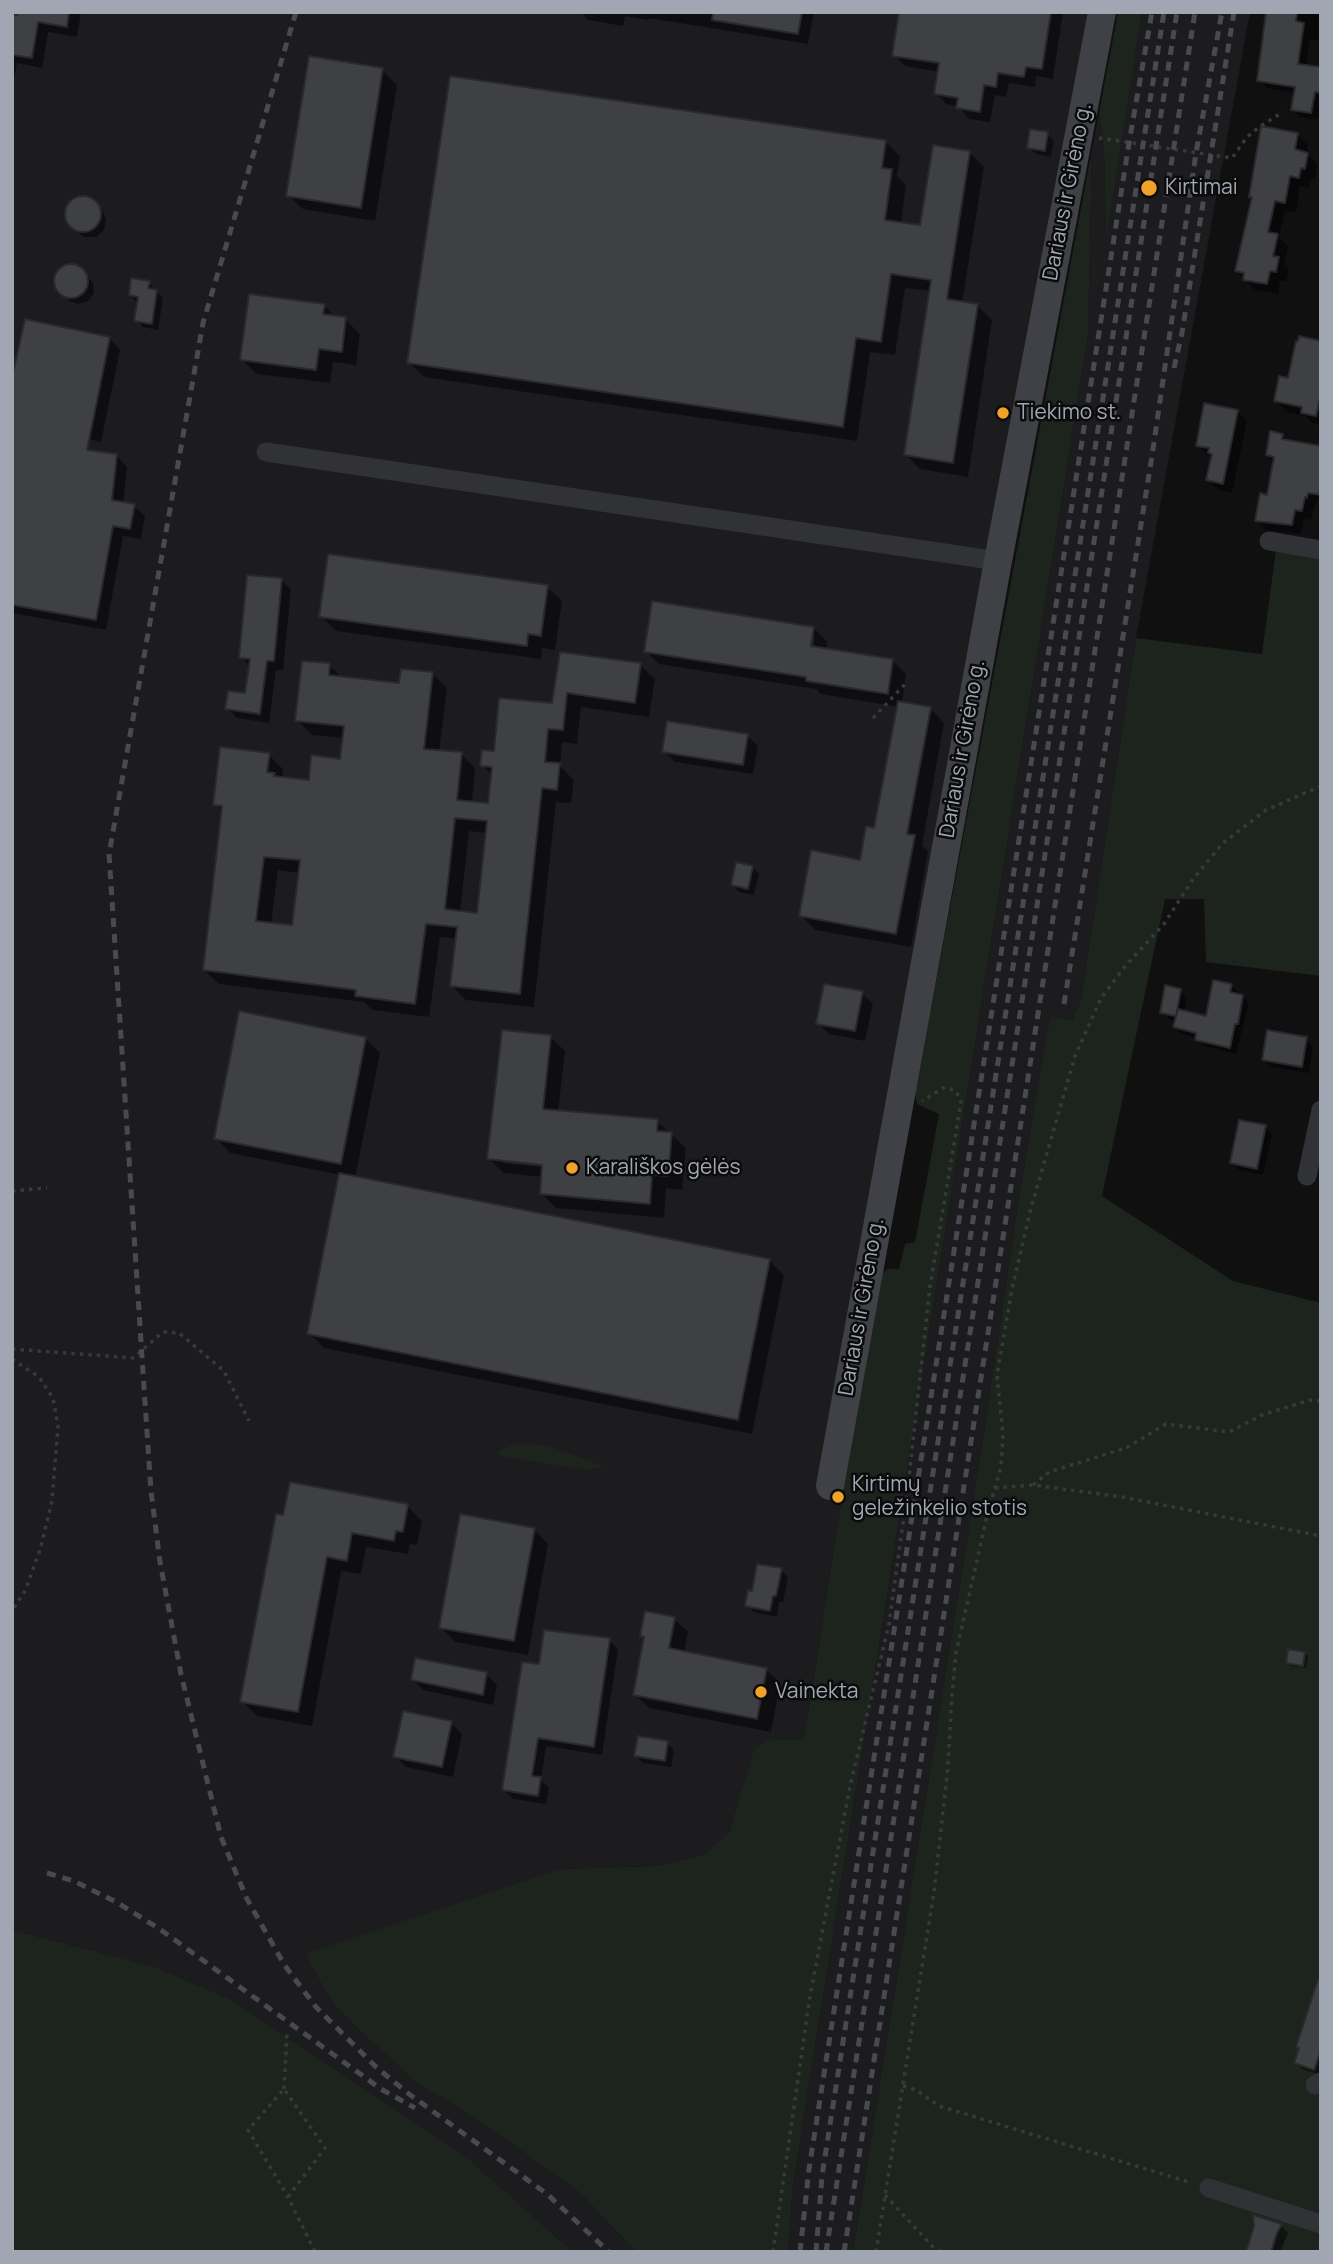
<!DOCTYPE html>
<meta charset="utf-8">
<style>
body{margin:0}
#map{position:relative;width:1333px;height:2264px;overflow:hidden;background:#101011;font-family:Manrope,sans-serif}
canvas{display:block}
.frame{position:absolute;inset:0;border:14px solid #a1a7b2;pointer-events:none}
</style>
<div id="map">
<canvas width="1333" height="2264"></canvas>
<div class="frame"></div>
</div>
<script>
const g = document.querySelector('canvas').getContext('2d');
g.lineJoin = 'round';
function fill(path, color) { g.fillStyle = color; g.fill(path, 'evenodd'); }
const shape = rows => new Path2D(rows.map(r => 'M' + r).join(''));
function strokePath(path, color, width, dash) { g.strokeStyle = color; g.lineWidth = width; g.lineCap = dash ? 'butt' : 'round'; g.setLineDash(dash || []); g.stroke(path); }
function write(font, color, halo, rows, align = 'center') {
  g.font = font + ' Manrope,sans-serif'; g.lineWidth = 5; g.setLineDash([]); g.textBaseline = 'middle'; g.strokeStyle = halo; g.fillStyle = color; for (const [text, x, y, turn = 0] of rows) {
    g.save(); g.translate(x, y); g.rotate((+turn || 0) * Math.PI / 180); g.textAlign = isNaN(turn) ? turn : align; if (halo) g.strokeText(text, 0, 0); g.fillText(text, 0, 0); g.restore();
  }
}
fill(shape([
 [12,12,1089,12,917,932,816,1491,842,1496,805,1734,799,1740,769,1739,754,1749,729,1832,703,1855,656,1866,561,1869,315,1973,334,2004,359,2030,415,2081,484,2124,580,2193,636,2252,573,2252,471,2161,230,1999,153,1966,12,1930],
 [1142,12,1250,12,1136,638,1081,1000,1072,1020,1050,1018,1020,1191,980,1458,853,2252,788,2252,793,2185,1088,335,1092,150,1099,113,1104,152,1106,233]
]), '#1c1c1e');
fill(shape([
 [1118,12,1142,12,1106,239,1104,152,1099,113],
 [1092,150,1088,335,793,2185,788,2252,636,2252,580,2193,484,2124,415,2081,359,2030,334,2004,315,1973,306,1953,561,1869,656,1866,703,1855,729,1832,754,1749,769,1739,799,1740,805,1734,842,1496,882,1273,888,1269,899,1269,905,1244,915,1242,939,1114,917,1104,915,1094],
 [1276,549,1321,556,1321,976,1206,962,1204,899,1165,899,1102,1196,1233,1281,1321,1303,1321,2252,853,2252,980,1458,1020,1191,1050,1017,1072,1020,1081,1000,1136,638,1262,654],
 [515,1444,545,1445,569,1453,605,1467,586,1470,501,1456,499,1451],
 [12,1930,153,1966,230,1999,471,2161,573,2252,12,2252]
]), '#1c241d');
fill(shape([
 [19,12,81,12,77,37,48,32,42,68,17,63,15,74,12,73,12,16,18,17],
 [581,12,814,12,808,44,649,18,648,20,625,16,623,26,588,20],
 [901,12,1063,12,1053,79,1036,76,1035,87,1009,83,1006,97,995,95,990,122,969,119,958,106,946,104,936,93,939,72,905,66,894,55],
 [1268,12,1321,12,1321,41,1310,39,1306,67,1321,69,1321,109,1319,120,1300,117,1292,109,1295,93,1267,88,1259,80],
 [382,70,397,85,375,221,303,209,288,195],
 [1047,134,1054,141,1051,157,1036,154,1029,148],
 [1297,135,1308,145,1307,154,1318,165,1315,179,1311,178,1309,188,1300,186,1296,213,1285,211,1279,238,1288,246,1284,265,1289,269,1286,282,1280,281,1278,294,1255,290,1237,271,1253,198,1251,196],
 [885,141,900,156,897,176,906,185,901,224,922,227,969,152,984,167,962,303,978,306,992,320,968,477,920,469,906,455,931,291,905,288,895,355,870,352,857,441,424,377,409,362],
 [80,198,90,200,94,203,102,210,106,220,104,230,96,237,85,237,81,235,69,223,66,213,70,203],
 [68,265,79,267,93,283,94,293,88,301,78,304,69,301,55,284,59,270],
 [149,283,163,298,158,330,143,327,136,320,137,302,130,295],
 [324,305,336,318,345,319,360,334,356,365,333,362,330,383,257,374,242,360],
 [110,339,120,350,101,442,17,424],
 [1321,342,1321,425,1313,423,1305,416,1287,412,1276,401,1290,380],
 [1237,411,1247,421,1232,493,1218,490,1208,480,1213,456,1208,455,1198,445],
 [1282,435,1290,442,1321,448,1321,502,1317,501,1316,506,1314,506,1311,520,1304,518,1301,534,1266,530,1257,520,1268,497,1274,462,1267,455],
 [12,443,117,456,127,467,123,504,134,506,145,516,141,539,123,536,106,630,12,613],
 [281,580,291,589,283,670,276,670,269,723,237,718,227,708,247,695,250,667,241,657],
 [547,587,562,601,555,650,542,648,541,659,336,631,321,616],
 [814,628,827,642,826,650,893,661,906,674,902,703,930,708,944,723,922,845,928,852,911,947,815,930,801,915,862,862,876,830,899,707,821,694,816,689,659,664,646,651],
 [811,637,815,637,812,655,808,654],
 [562,654,640,665,655,679,649,717,581,707,577,744,562,742,560,766,574,780,571,803,556,802,534,1007,466,1000,452,986,457,939,440,937,429,1017,372,1010,364,1002,219,984,204,970,223,812,215,804,269,755,283,769,282,778,310,782,341,761,344,738,312,735,297,720,329,665,342,678,401,685,433,674,447,688,439,752,461,754,475,768,472,804,490,805,493,776,482,765,554,705],
 [469,831,487,833,479,915,460,913],
 [278,870,300,873,293,927,271,925],
 [747,736,758,746,753,774,675,762,664,751],
 [752,867,759,874,754,895,739,892,733,885],
 [1231,986,1238,992,1237,995,1242,996,1249,1003,1236,1054,1204,1046,1197,1040,1197,1038,1182,1034,1175,1027,1177,1021,1169,1019,1162,1012,1180,991,1187,998,1184,1013,1207,1019],
 [862,993,873,1004,865,1041,829,1034,818,1023],
 [550,1037,565,1051,558,1112,657,1121,686,1148,682,1190,666,1188,664,1218,556,1208,541,1193,543,1177,504,1173,489,1159],
 [503,1159,551,1164,551,1168,503,1163],
 [365,1038,380,1053,355,1178,769,1260,784,1275,752,1434,324,1348,309,1333,341,1175,230,1153,216,1138],
 [1306,1039,1313,1046,1309,1073,1271,1067,1264,1060],
 [1265,1127,1272,1134,1263,1175,1239,1170,1232,1163],
 [407,1506,422,1521,417,1545,410,1544,408,1554,366,1547,361,1574,341,1571,312,1726,257,1716,242,1701,277,1516],
 [534,1529,548,1544,528,1655,455,1642,441,1627],
 [781,1570,788,1577,783,1602,779,1602,777,1617,754,1612,747,1605,753,1593],
 [674,1619,688,1632,684,1653,767,1670,780,1683,771,1732,649,1708,635,1694,646,1639,642,1635],
 [609,1640,618,1649,602,1755,546,1746,541,1780,549,1788,546,1804,513,1799,504,1790,541,1666],
 [1305,1654,1308,1656,1306,1668,1290,1666,1288,1663],
 [486,1674,497,1685,493,1705,423,1690,413,1680],
 [451,1723,462,1734,453,1777,406,1767,395,1756],
 [667,1743,674,1750,671,1767,643,1763,636,1756],
 [1321,1996,1321,2075,1302,2069,1296,2063],
 [1255,2217,1281,2226,1288,2233,1280,2252,1248,2252,1256,2226]
]), '#0007');
const building = shape([
 [17,12,69,12,67,27,38,22,32,58,12,55,12,14,17,15,17,12],
 [713,12,802,12,798,34,712,20,713,12],
 [899,12,1051,12,1042,69,1026,67,1024,77,998,73,996,87,984,85,980,112,956,108,958,98,934,94,939,63,892,56,899,12],
 [1266,12,1297,12,1296,21,1304,23,1298,64,1321,67,1321,93,1315,92,1311,113,1291,110,1295,87,1257,81,1266,12],
 [309,56,383,68,361,208,286,196,309,56],
 [450,76,886,140,882,168,892,169,885,220,920,225,933,145,970,151,947,299,978,304,953,463,904,455,931,280,891,274,881,342,856,338,843,427,407,363,450,76],
 [1261,126,1298,133,1295,149,1308,153,1305,169,1301,168,1299,178,1290,176,1285,203,1275,201,1268,232,1278,234,1273,256,1279,257,1276,272,1270,271,1267,284,1243,280,1244,273,1235,271,1252,197,1249,197,1261,126],
 [1030,129,1048,132,1045,151,1027,148,1030,129],
 '65 214a18 18 0 1 1 36 0a18 18 0 1 1-36 0Z',
 '54 281a17 17 0 1 1 34 0a17 17 0 1 1-34 0Z',
 [131,278,150,281,148,288,157,290,152,324,134,321,138,297,129,295,131,278],
 [249,294,325,304,323,314,346,317,342,352,319,349,316,370,240,360,249,294],
 [25,319,110,337,87,450,117,454,112,500,135,504,130,529,113,526,96,620,12,605,12,377,25,319],
 [1299,336,1321,341,1321,394,1316,416,1301,413,1302,407,1274,401,1279,376,1288,378,1296,341,1298,341,1299,336],
 [1204,403,1238,410,1223,484,1206,480,1212,454,1208,453,1209,448,1196,446,1204,403],
 [1270,431,1283,434,1282,439,1321,446,1321,495,1308,493,1307,498,1305,497,1302,511,1295,510,1292,525,1255,521,1260,493,1267,495,1274,457,1266,455,1270,431],
 [328,554,548,585,541,636,528,634,527,646,319,617,328,554],
 [247,575,282,578,274,661,267,661,260,714,225,709,228,691,245,693,250,659,239,658,247,575],
 [652,601,814,627,811,646,893,659,888,694,806,681,806,677,644,652,652,601],
 [560,652,641,663,635,703,567,693,563,730,548,729,545,762,560,763,557,790,542,788,520,994,450,986,457,927,426,924,415,1004,355,996,356,990,203,970,222,806,213,805,220,747,270,753,267,772,275,773,274,776,309,780,311,755,340,759,344,726,295,721,302,661,330,663,329,675,399,683,401,669,433,672,424,749,462,752,457,800,488,803,492,767,480,766,482,750,494,751,499,698,552,703,560,652],
 [455,818,487,821,477,913,445,909,455,818],
 [264,857,300,860,292,925,256,921,264,857],
 [898,701,931,707,907,834,915,835,896,934,799,916,811,850,860,860,866,826,874,828,898,701],
 [667,721,748,734,743,765,662,752,667,721],
 [736,862,753,866,748,889,731,885,736,862],
 [1213,980,1232,984,1230,992,1243,995,1238,1024,1235,1024,1230,1048,1195,1040,1196,1033,1173,1027,1178,1009,1206,1016,1213,980],
 [824,984,863,991,855,1031,816,1024,824,984],
 [1165,985,1181,989,1176,1016,1160,1013,1165,985],
 [239,1011,366,1037,341,1164,214,1139,239,1011],
 [502,1030,551,1035,543,1109,658,1119,657,1131,672,1132,668,1176,652,1175,650,1204,540,1194,542,1165,487,1159,502,1030],
 [1267,1030,1307,1037,1302,1067,1262,1060,1267,1030],
 [1239,1120,1266,1125,1257,1169,1230,1163,1239,1120],
 [339,1173,770,1259,738,1420,307,1334,339,1173],
 [290,1482,408,1504,403,1532,396,1531,394,1541,352,1533,347,1561,327,1557,298,1712,240,1702,276,1514,283,1515,290,1482],
 [460,1514,535,1528,514,1641,439,1628,460,1514],
 [757,1564,782,1568,776,1596,773,1596,770,1611,745,1606,748,1590,752,1591,757,1564],
 [645,1611,675,1617,669,1648,767,1668,757,1719,633,1695,644,1637,640,1636,645,1611],
 [544,1630,610,1638,594,1747,538,1738,532,1776,541,1777,538,1796,502,1790,522,1662,539,1664,544,1630],
 [1288,1649,1305,1652,1303,1666,1286,1663,1288,1649],
 [415,1658,487,1672,483,1695,411,1680,415,1658],
 [403,1711,452,1721,442,1767,393,1757,403,1711],
 [638,1736,668,1741,665,1761,634,1756,638,1736],
 [1318,1979,1321,1979,1321,2051,1314,2070,1294,2063,1299,2048,1296,2047,1318,1979],
 [1253,2215,1282,2224,1277,2233,1271,2252,1246,2252,1254,2226,1253,2215]
]);
fill(building, '#3f4044');
strokePath(building, '#2a2a2d', 2);
strokePath(shape([
 [1099,138,1232,158,1247,137,1259,127,1283,112],
 [873,718,908,681],
 [12,1191,47,1188],
 [12,1349,133,1358,163,1332,179,1333,224,1371,249,1421],
 [12,1359,39,1377,53,1398,58,1426,52,1501,40,1550,25,1591,12,1611],
 [1033,1485,1049,1472,1126,1448,1166,1424,1229,1432,1262,1415,1310,1400,1321,1401],
 [995,1488,1033,1485,1122,1497,1321,1536],
 [903,2086,916,2090,939,2106,1192,2183],
 [284,2089,287,2033],
 [885,2195,933,2247,941,2252],
 [288,2197,325,2148,284,2089,248,2130,288,2197,315,2252],
 [773,2252,810,1996,850,1786,889,1624,908,1487,930,1286,961,1102,956,1091,945,1087,922,1101],
 [876,2252,934,1892,948,1766,952,1695,956,1653,987,1516,1001,1467,1003,1435,997,1375,1012,1289,1031,1208,1075,1056,1101,998,1127,964,1164,924,1193,879,1223,843,1266,810,1321,786]
]), '#37393d', 3.5, [3.5, 5]);
strokePath(shape([
 [266,452,998,561],
 [1269,541,1321,550],
 [1307,1176,1321,1110],
 [1315,2085,1321,2082],
 [1209,2188,1321,2224]
]), '#313236', 19);
strokePath(shape([
 [830,1486,998,561,1102,12]
]), '#3f4146', 28);
strokePath(shape([
 [296,12,203,323,109,854,144,1387,151,1491,160,1562,181,1674,221,1837,247,1899,285,1966,316,2007,376,2067,409,2094,547,2194,609,2252],
 [1174,368,1182,333,1234,12],
 [1064,1004,1152,456,1196,153,1222,12],
 [47,1873,74,1881,118,1903,161,1930,381,2089,415,2108],
 [800,2252,809,2169,1129,143,1152,12],
 [816,2252,822,2176,834,2099,1164,12],
 [826,2252,1177,12],
 [844,2252,1195,12]
]), '#484a4f', 5, [9, 7]);
for (const [x, y, r, color] of [
 [1149,188,9,"#f0a328"],
 [1003,413,7,"#f0a328"],
 [572,1168,7,"#f0a328"],
 [838,1497,7,"#f0a328"],
 [761,1692,7,"#f0a328"]
]) { const dot = new Path2D(); dot.arc(x, y, r, 0, 2 * Math.PI); g.fillStyle = color; g.fill(dot); strokePath(dot, '#0b0b0c', 2.5); }
write('21px', '#a1a7b2', '#0b0b0c', [
 ["Kirtimai",1165,188],
 ["Tiekimo st.",1017,413],
 ["Karališkos gėlės",586,1168],
 ["Kirtimų",852,1485],
 ["geležinkelio stotis",852,1509],
 ["Vainekta",775,1692]
], 'left');
write('21px', '#a1a7b2', '#0b0b0c', [
 ["Dariaus ir Girėno g.",1068,192,-79],
 ["Dariaus ir Girėno g.",963,749,-80],
 ["Dariaus ir Girėno g.",862,1307,-80]
]);
</script>
